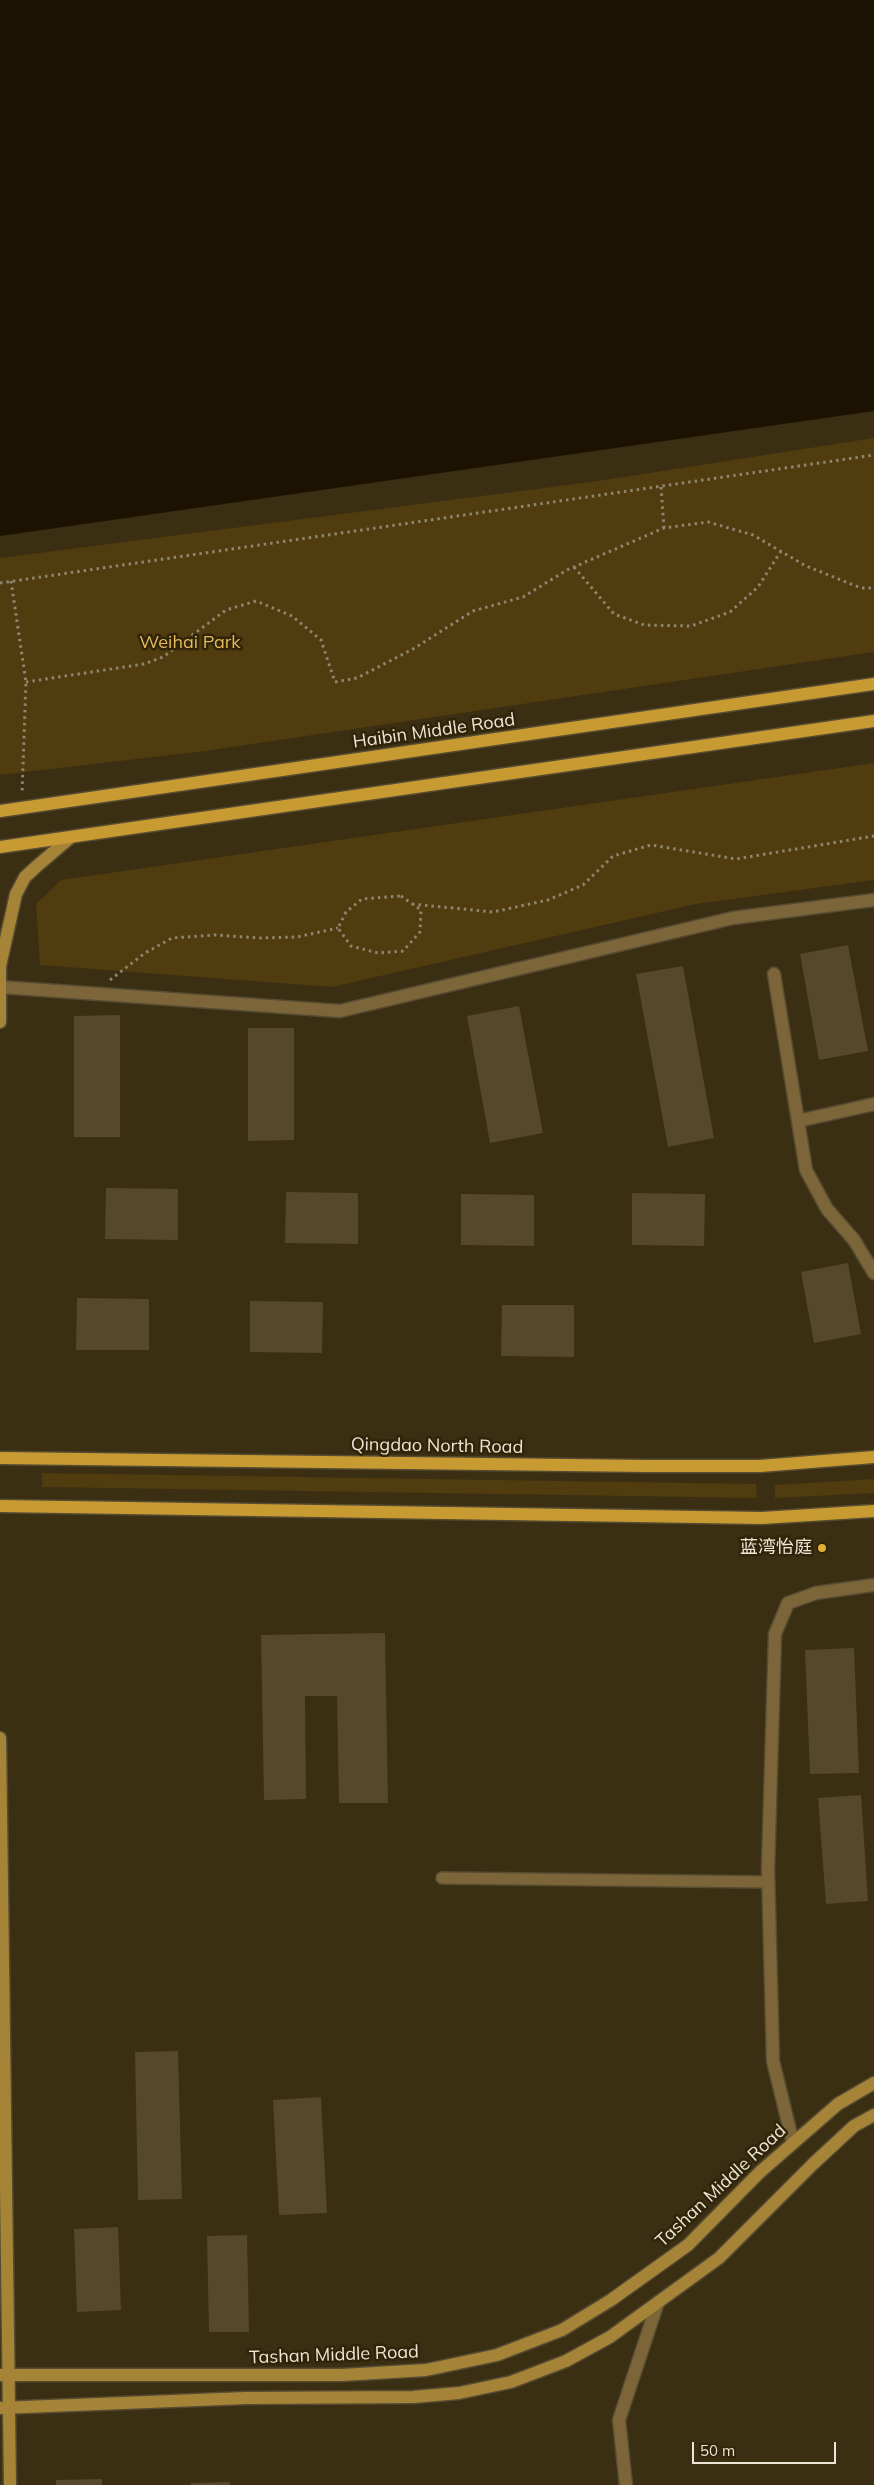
<!DOCTYPE html>
<meta charset="utf-8">
<style>
body{margin:0}
#map{position:relative;width:874px;height:2485px;overflow:hidden;background:#3a2e13;font-family:Mulish,sans-serif}
canvas{display:block}
.scale{position:absolute;left:692px;top:2442px;width:144px;height:22px;box-sizing:border-box;border:2px solid #ede5d5;border-top:0;padding-left:6px;font-size:15px;line-height:18px;white-space:nowrap;color:#ede5d5;-webkit-text-stroke:4px #302409;paint-order:stroke}
</style>
<div id="map">
<canvas width="874" height="2485"></canvas>
<div class="scale">50 m</div>
</div>
<script>
const g = document.querySelector('canvas').getContext('2d');
g.lineJoin = 'round';
function fill(path, color) { g.fillStyle = color; g.fill(path, 'evenodd'); }
const shape = rows => new Path2D(rows.map(r => 'M' + r).join(''));
function strokePath(path, color, width, dash) { g.strokeStyle = color; g.lineWidth = width; g.lineCap = dash ? 'butt' : 'round'; g.setLineDash(dash || []); g.stroke(path); }
function write(font, color, halo, rows, align = 'center') {
  g.font = font + ' Mulish,"Noto Sans SC",sans-serif'; g.lineWidth = 5; g.setLineDash([]); g.textBaseline = 'middle'; g.strokeStyle = halo; g.fillStyle = color; for (const [text, x, y, turn = 0] of rows) {
    g.save(); g.translate(x, y); g.rotate((+turn || 0) * Math.PI / 180); g.textAlign = isNaN(turn) ? turn : align; if (halo) g.strokeText(text, 0, 0); g.fillText(text, 0, 0); g.restore();
  }
}
fill(shape([
 [874,438,874,652,205,751,0,775,0,558,598,481],
 [874,763,874,880,696,904,332,987,40,965,36,904,61,880],
 [42,1473,756,1484,757,1498,42,1487],
 [874,1479,874,1493,775,1498,775,1485]
]), '#503c0e');
fill(shape([
 [0,0,874,0,874,411,0,536]
]), '#1b1201');
fill(shape([
 [848,945,868,1051,819,1060,800,954],
 [683,966,714,1138,668,1147,636,974],
 [519,1006,543,1133,490,1143,467,1016],
 [120,1015,120,1137,74,1137,74,1016],
 [248,1028,294,1028,294,1140,248,1141],
 [106,1188,178,1189,178,1240,105,1239],
 [286,1192,358,1193,358,1244,285,1243],
 [632,1193,705,1194,704,1246,632,1245],
 [461,1194,534,1195,534,1246,461,1245],
 [848,1263,861,1334,814,1343,801,1272],
 [77,1298,149,1299,149,1350,76,1350],
 [250,1301,323,1302,322,1353,250,1352],
 [502,1305,574,1305,574,1357,501,1356],
 [385,1633,388,1803,339,1803,337,1696,305,1696,306,1799,264,1800,261,1635],
 [854,1648,859,1773,810,1774,805,1650],
 [861,1795,868,1901,826,1904,818,1798],
 [178,2051,182,2199,138,2200,135,2052],
 [321,2097,327,2213,279,2215,273,2100],
 [118,2227,121,2310,77,2312,74,2229],
 [247,2235,249,2332,209,2332,207,2236],
 [102,2479,102,2485,56,2485,56,2480],
 [230,2482,230,2485,191,2485,191,2483]
]), '#55482d');
const lane = shape([
 [442,1878,768,1882]
]);
const street = shape([
 [774,974,806,1170,827,1209,854,1240,874,1273],
 [0,987,340,1011,733,918,874,900],
 [798,1121,874,1104],
 [793,2143,773,2061,768,1869,775,1634,788,1603,816,1593,874,1585],
 [626,2485,619,2420,658,2302]
]);
const secondary = shape([
 [0,961,0,1022],
 [0,966,16,894,25,877,37,866,71,837],
 [0,1738,10,2485],
 [0,2375,342,2375,426,2370,497,2355,562,2330,611,2300,688,2245,760,2172,838,2104,874,2083],
 [0,2408,246,2398,413,2397,459,2393,511,2382,566,2361,610,2337,719,2258,813,2164,854,2126,874,2115]
]);
const primary = shape([
 [0,811,874,684],
 [0,847,874,721],
 [0,1458,647,1466,760,1466,874,1457],
 [0,1506,762,1518,874,1511]
]);
strokePath(lane, '#574b32', 14);
strokePath(street, '#574b32', 15);
strokePath(secondary, '#574b32', 15);
strokePath(primary, '#574b32', 15);
strokePath(shape([
 [661,487,664,528],
 [574,567,614,614,644,625,691,626,730,612,758,587,781,551],
 [11,581,26,682,22,793],
 [0,583,874,455],
 [26,682,144,664,163,657,226,610,256,601,292,616,321,640,335,682,357,678,413,649,473,611,523,597,567,570,664,528,708,522,753,535,806,566,861,588,874,588],
 [401,896,421,910,420,932,403,951,378,953,351,946,338,928,346,912,362,899,401,896],
 [412,904,493,912,548,900,583,885,613,856,651,845,736,859,874,836],
 [110,980,145,953,172,938,215,935,260,938,297,937,338,928]
]), '#8f8570', 3, [2.5, 4]);
strokePath(lane, '#7c6639', 11);
strokePath(street, '#7c6639', 12);
strokePath(secondary, '#a68437', 12);
strokePath(primary, '#c79b31', 12);
for (const [x, y, r, color] of [
 [822,1548,5,"#e2af34"]
]) { const dot = new Path2D(); dot.arc(x, y, r, 0, 2 * Math.PI); g.fillStyle = color; g.fill(dot); strokePath(dot, '#302409', 2); }
write('18px', '#e4b95c', '#302409', [
 ["Weihai Park",190,643]
]);
write('18px', '#ede5d5', '#302409', [
 ["Haibin Middle Road",434,731,-8],
 ["Qingdao North Road",437,1446,1],
 ["Tashan Middle Road",721,2186,-43],
 ["Tashan Middle Road",334,2355,-2]
]);
write('18px', '#ede5d5', '#302409', [
 ["蓝湾怡庭",812,1548]
], 'right');
</script>
